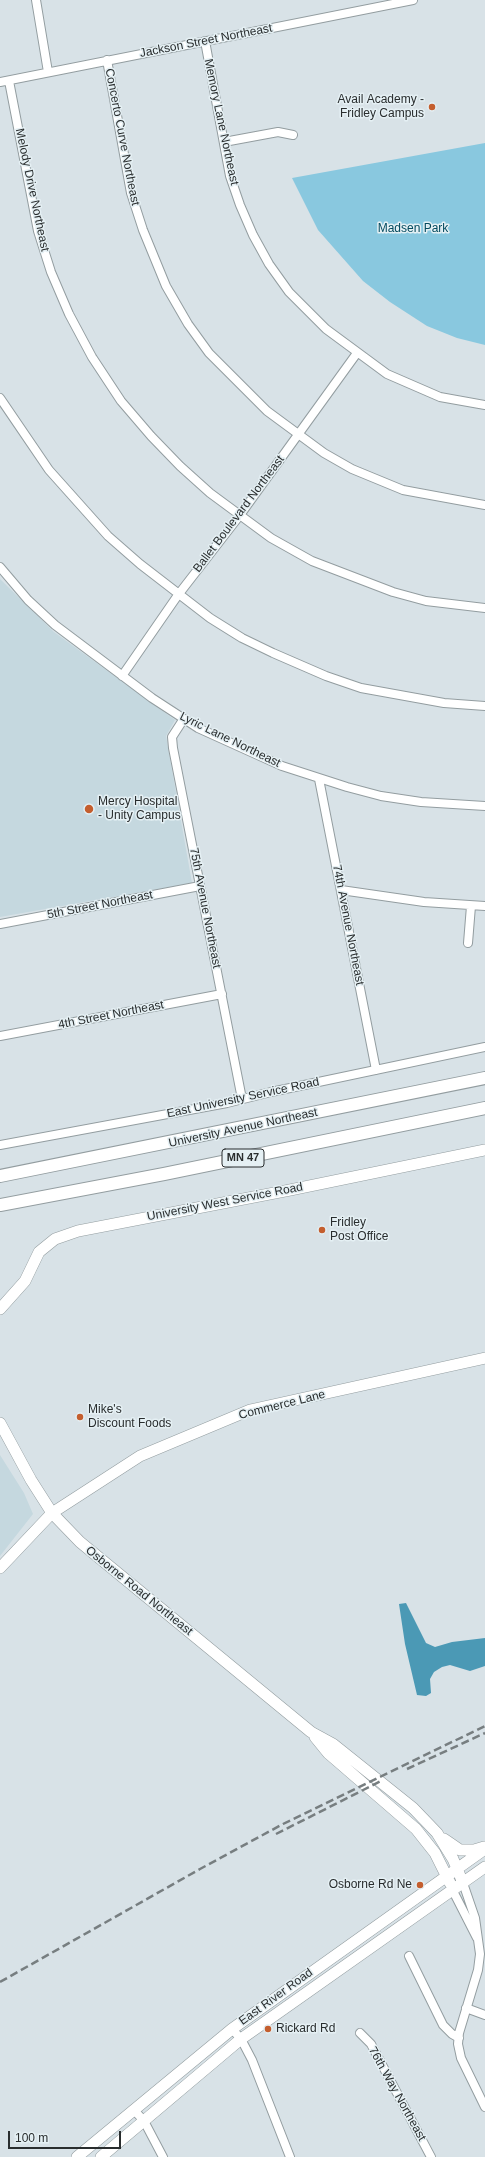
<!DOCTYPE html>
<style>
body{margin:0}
#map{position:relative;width:485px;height:2157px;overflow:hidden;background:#d8e2e7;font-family:Helvetica,sans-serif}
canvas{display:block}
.scale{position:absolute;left:8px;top:2131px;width:113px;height:18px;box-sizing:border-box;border:2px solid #292d2e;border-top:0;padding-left:5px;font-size:12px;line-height:14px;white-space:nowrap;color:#292d2e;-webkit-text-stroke:3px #e5f0f4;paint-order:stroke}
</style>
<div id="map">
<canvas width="485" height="2157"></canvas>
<div class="scale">100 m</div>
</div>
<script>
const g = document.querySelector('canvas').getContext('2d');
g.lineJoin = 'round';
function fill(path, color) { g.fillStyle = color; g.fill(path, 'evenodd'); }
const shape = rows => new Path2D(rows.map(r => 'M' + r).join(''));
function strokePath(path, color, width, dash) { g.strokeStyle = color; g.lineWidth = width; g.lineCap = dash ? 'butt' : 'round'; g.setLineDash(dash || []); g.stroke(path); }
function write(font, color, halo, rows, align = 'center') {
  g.font = font + ' Helvetica,sans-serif'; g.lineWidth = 3; g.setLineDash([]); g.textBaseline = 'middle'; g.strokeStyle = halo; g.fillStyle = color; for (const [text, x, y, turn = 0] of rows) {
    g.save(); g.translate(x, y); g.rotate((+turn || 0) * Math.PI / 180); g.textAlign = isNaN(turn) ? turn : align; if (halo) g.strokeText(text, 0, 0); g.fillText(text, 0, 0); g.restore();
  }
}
fill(shape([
 [0,579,54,632,175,720,166,736,192,883,0,917],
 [0,1455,24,1493,33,1514,0,1556]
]), '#c5d8df');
fill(shape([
 [485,143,485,345,457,338,427,326,390,302,363,281,318,230,292,178]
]), '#89c8df');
fill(shape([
 [406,1603,426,1643,435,1647,452,1642,485,1638,485,1666,470,1671,450,1665,442,1667,434,1672,430,1679,431,1693,426,1696,417,1695,405,1644,399,1604]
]), '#4b99b5');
const street = shape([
 [36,0,48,72],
 [205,41,230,176,240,205,253,235,269,264,289,292,326,329,387,374,440,397,485,405],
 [107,60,131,193,143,230,166,286,188,324,209,353,267,411,324,453,352,469,403,490,485,505],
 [9,81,38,231,51,272,69,314,92,357,121,401,151,436,180,466,210,493,271,538,312,561,393,592,426,601,485,608],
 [0,82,413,0],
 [224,142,278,132,293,135],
 [0,398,49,470,108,536,140,564,210,618,242,638,273,653,326,676,361,688,444,703,485,706],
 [0,567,28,600,55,625,152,698,198,728,282,766,347,787,381,796,421,802,485,806],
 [122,676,178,595,240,515,357,353],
 [183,720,172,737,173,748,242,1099],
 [319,779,376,1070],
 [341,890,424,902,485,906],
 [0,924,200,886],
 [468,943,471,906],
 [0,1036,222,994],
 [0,1145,227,1103,271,1092,485,1047],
 [463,1883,475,1918,480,1954,478,1970,459,2033,458,2044,461,2058,485,2107],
 [453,1891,477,1938],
 [409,1956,443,2025,452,2034,459,2038],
 [466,2008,485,2015],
 [232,2029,241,2039,252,2060,290,2157],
 [360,2033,371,2044,431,2157],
 [134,2110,144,2121,163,2157]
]);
const secondary = shape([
 [0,1309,25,1281,39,1252,55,1239,78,1231,290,1190,485,1150],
 [0,1423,31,1480,52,1513,80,1542,311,1732,333,1744,413,1808,437,1833,453,1859,463,1883],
 [0,1568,52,1513,140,1456,250,1410,485,1358],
 [315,1737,328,1753,416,1829,435,1853,450,1883],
 [444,1839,460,1850,474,1850,484,1847],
 [77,2157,232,2029,485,1849],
 [101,2157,241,2039,485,1867]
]);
const primary = shape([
 [0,1176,485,1078],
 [0,1205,164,1174,485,1108]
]);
strokePath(street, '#939da0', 10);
strokePath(secondary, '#939da0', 12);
strokePath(primary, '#939da0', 14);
strokePath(street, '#fff', 8);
strokePath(secondary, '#fff', 11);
strokePath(primary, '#fff', 12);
strokePath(shape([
 [407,1769,485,1733],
 [276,1834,383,1780],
 [0,1982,200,1869,283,1824,485,1726]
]), '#777e80', 2.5, [8, 4]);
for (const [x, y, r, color] of [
 [432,107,4,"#c45e2e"],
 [89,809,5,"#c45e2e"],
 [322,1230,4,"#c45e2e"],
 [80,1417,4,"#c45e2e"],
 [420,1885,4,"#c45e2e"],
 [268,2029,4,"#c45e2e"]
]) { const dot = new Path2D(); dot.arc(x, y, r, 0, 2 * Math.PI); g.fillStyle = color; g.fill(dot); strokePath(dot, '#e5f0f4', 1.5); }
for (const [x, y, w] of [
 [243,1158,42]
]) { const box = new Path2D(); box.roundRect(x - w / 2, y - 9, w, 18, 3); g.fillStyle = '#e5f0f4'; g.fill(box); strokePath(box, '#292d2e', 1); }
write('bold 11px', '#292d2e', null, [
 ["MN 47",243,1158]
]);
write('12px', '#292d2e', '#e5f0f4', [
 ["Jackson Street Northeast",206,41,-11],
 ["Memory Lane Northeast",221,122,78],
 ["Concerto Curve Northeast",122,137,79],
 ["Melody Drive Northeast",32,190,78],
 ["Ballet Boulevard Northeast",239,514,-53],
 ["Lyric Lane Northeast",230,740,26],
 ["5th Street Northeast",100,905,-11],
 ["75th Avenue Northeast",205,908,79],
 ["74th Avenue Northeast",348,925,79],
 ["4th Street Northeast",111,1015,-11],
 ["East University Service Road",243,1098,-12],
 ["University Avenue Northeast",243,1128,-12],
 ["University West Service Road",225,1202,-11],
 ["Commerce Lane",282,1405,-14],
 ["Osborne Road Northeast",139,1591,39],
 ["East River Road",276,1997,-36],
 ["76th Way Northeast",397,2094,61]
]);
write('12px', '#292d2e', '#e5f0f4', [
 ["Avail Academy -",424,100,"right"],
 ["Fridley Campus",424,114,"right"],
 ["Mercy Hospital",98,802],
 ["- Unity Campus",98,816],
 ["Fridley",330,1223],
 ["Post Office",330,1237],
 ["Mike's",88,1410],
 ["Discount Foods",88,1424],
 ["Osborne Rd Ne",412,1885,"right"],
 ["Rickard Rd",276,2029]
], 'left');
write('12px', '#034a5e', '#e5f0f4', [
 ["Madsen Park",413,229]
]);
</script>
